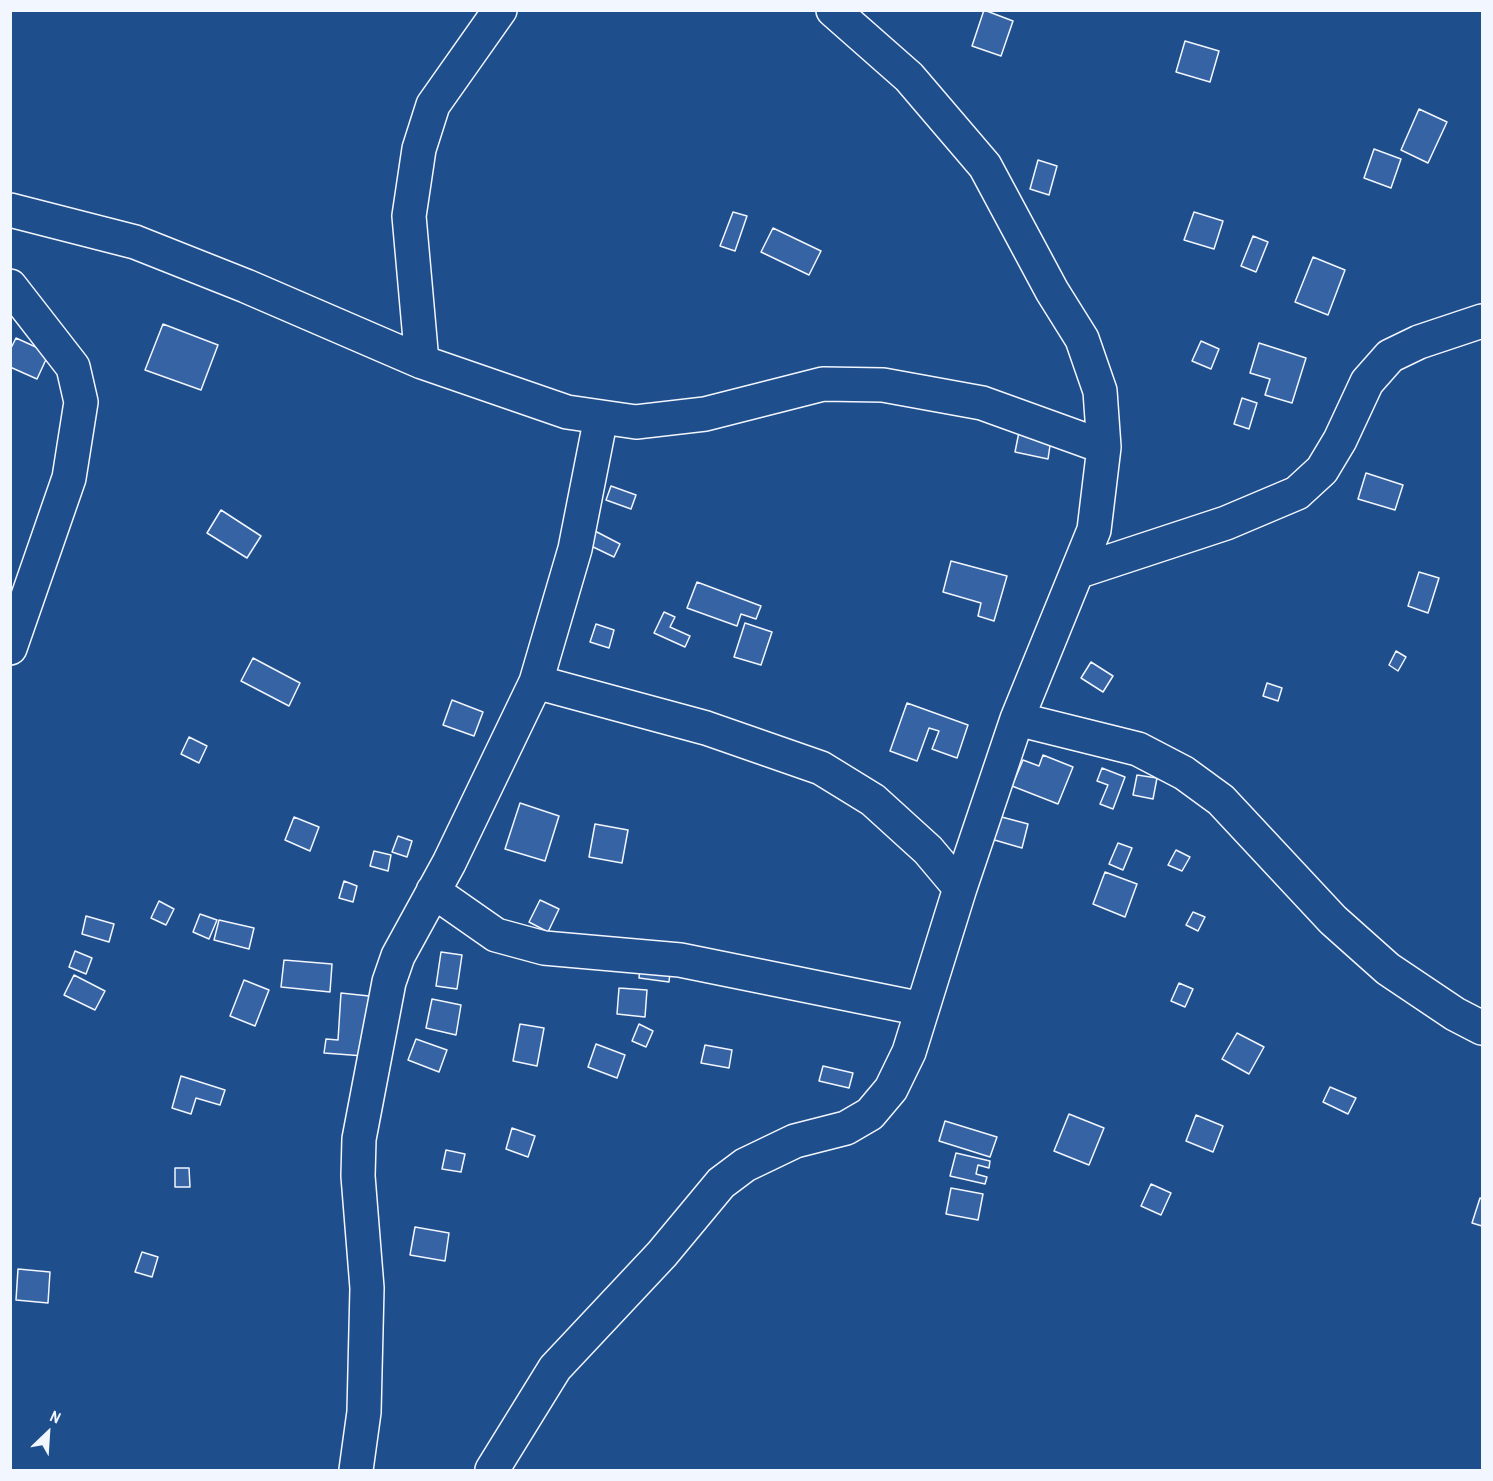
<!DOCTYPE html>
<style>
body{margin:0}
#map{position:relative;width:1493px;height:1481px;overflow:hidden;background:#1f4e8c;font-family:"Archivo Narrow",sans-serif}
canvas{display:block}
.frame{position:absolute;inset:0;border:12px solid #f2f6ff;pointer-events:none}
.north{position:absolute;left:18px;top:1403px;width:60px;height:60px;-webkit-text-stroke:4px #1f4e8c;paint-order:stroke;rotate:25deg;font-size:16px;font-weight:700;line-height:24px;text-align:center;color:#f2f6ff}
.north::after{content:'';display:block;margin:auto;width:21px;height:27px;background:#f2f6ff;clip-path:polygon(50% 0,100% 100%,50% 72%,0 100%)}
</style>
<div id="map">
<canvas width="1493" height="1481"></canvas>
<div class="frame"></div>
<div class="north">N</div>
</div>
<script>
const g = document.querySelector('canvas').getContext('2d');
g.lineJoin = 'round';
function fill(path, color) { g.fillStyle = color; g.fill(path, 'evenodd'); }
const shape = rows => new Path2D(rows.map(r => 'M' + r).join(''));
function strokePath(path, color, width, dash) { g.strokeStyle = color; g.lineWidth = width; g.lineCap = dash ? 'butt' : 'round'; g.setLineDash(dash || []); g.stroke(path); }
const building = shape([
 [984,10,1013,21,1001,56,972,46,984,10],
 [1185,41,1219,51,1210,82,1176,72,1185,41],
 [1419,109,1447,122,1428,163,1401,150,1419,109],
 [1374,149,1401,159,1391,188,1364,178,1374,149],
 [1038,160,1057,166,1049,195,1030,189,1038,160],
 [733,212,747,216,735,251,720,246,733,212],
 [1194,212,1223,221,1214,249,1184,240,1194,212],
 [773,228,821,251,809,275,761,252,773,228],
 [1253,236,1268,242,1256,272,1241,266,1253,236],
 [1313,257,1345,270,1328,315,1295,302,1313,257],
 [163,324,218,345,201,390,145,370,163,324],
 [16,338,49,353,37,379,10,367,10,350,16,338],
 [1201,341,1219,349,1211,369,1192,361,1201,341],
 [1259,343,1306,358,1292,403,1265,395,1270,379,1250,373,1259,343],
 [1242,398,1257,403,1249,429,1234,424,1242,398],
 [1019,432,1051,439,1048,459,1015,452,1019,432],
 [1366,473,1403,485,1395,510,1358,499,1366,473],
 [611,486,636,495,631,509,606,500,611,486],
 [221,510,261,536,247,558,207,533,221,510],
 [595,531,620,544,614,557,589,545,595,531],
 [951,561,1007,576,994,621,978,616,981,603,943,592,951,561],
 [1419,572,1439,578,1428,613,1408,606,1419,572],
 [697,582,761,606,756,619,741,614,737,626,687,608,697,582],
 [664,612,675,617,670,627,690,636,685,647,654,633,664,612],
 [745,623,772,632,761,665,734,657,745,623],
 [596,624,614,630,609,648,590,642,596,624],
 [1396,651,1406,657,1398,671,1389,665,1396,651],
 [253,658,300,683,289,706,241,681,253,658],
 [1091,662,1113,676,1103,692,1081,678,1091,662],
 [1267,683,1282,688,1278,701,1263,696,1267,683],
 [452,700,483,712,474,736,443,725,452,700],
 [907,703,968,725,957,758,932,749,939,731,929,728,917,761,890,751,907,703],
 [189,737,207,746,199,763,181,754,189,737],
 [1043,755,1073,767,1058,804,1012,786,1023,760,1039,766,1043,755],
 [1102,768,1125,777,1113,809,1100,804,1108,785,1097,781,1102,768],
 [1137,775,1157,778,1153,799,1133,795,1137,775],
 [520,803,559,816,545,861,505,849,520,803],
 [998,816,1028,824,1022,848,991,839,998,816],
 [294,817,319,827,310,851,285,840,294,817],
 [595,824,628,830,622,863,589,857,595,824],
 [398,836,412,841,407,857,392,852,398,836],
 [1118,843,1132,848,1123,870,1109,864,1118,843],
 [1176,850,1190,857,1182,871,1168,865,1176,850],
 [374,851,391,855,388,871,370,866,374,851],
 [1105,872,1137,884,1125,917,1093,904,1105,872],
 [344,881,357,886,353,902,339,898,344,881],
 [540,900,559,909,548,932,529,922,540,900],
 [159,901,174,909,166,925,151,918,159,901],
 [1193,912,1205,917,1198,931,1186,925,1193,912],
 [200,914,217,920,209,939,193,932,200,914],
 [86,916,114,924,109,942,82,934,86,916],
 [219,920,254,928,249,949,214,940,219,920],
 [75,951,92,958,86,974,69,967,75,951],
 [441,952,462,955,457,989,436,986,441,952],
 [641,958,671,962,669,982,639,978,641,958],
 [284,960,332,964,330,992,281,987,284,960],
 [74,975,105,991,95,1010,64,995,74,975],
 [244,980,269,990,255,1026,230,1016,244,980],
 [1179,983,1193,989,1185,1007,1171,1001,1179,983],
 [619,988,647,990,645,1017,617,1014,619,988],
 [341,993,369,996,364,1056,324,1053,326,1039,338,1040,341,993],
 [432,999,461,1005,456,1035,426,1028,432,999],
 [520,1024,544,1028,537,1066,513,1061,520,1024],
 [639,1024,653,1031,646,1047,632,1041,639,1024],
 [1237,1033,1264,1047,1249,1074,1222,1059,1237,1033],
 [416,1039,447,1050,439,1072,408,1060,416,1039],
 [596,1044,625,1055,617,1078,588,1067,596,1044],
 [705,1045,732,1050,729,1068,701,1063,705,1045],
 [823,1066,853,1073,849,1088,819,1081,823,1066],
 [181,1076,225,1090,220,1105,196,1098,191,1114,172,1108,181,1076],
 [1330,1087,1356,1098,1348,1114,1323,1102,1330,1087],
 [1069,1114,1104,1128,1089,1165,1054,1151,1069,1114],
 [1196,1115,1223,1126,1213,1152,1186,1141,1196,1115],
 [945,1121,997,1137,990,1157,939,1141,945,1121],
 [512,1128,535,1136,528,1157,506,1149,512,1128],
 [446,1150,465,1154,461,1172,442,1169,446,1150],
 [956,1153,990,1161,989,1168,978,1165,976,1174,987,1177,985,1184,950,1176,956,1153],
 [175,1168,189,1168,190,1187,175,1187,175,1168],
 [1151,1184,1171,1193,1161,1215,1141,1206,1151,1184],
 [951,1188,983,1194,978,1220,946,1214,951,1188],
 [1480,1198,1482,1199,1482,1226,1472,1223,1480,1198],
 [415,1227,449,1233,445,1261,410,1255,415,1227],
 [142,1252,158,1257,152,1277,135,1272,142,1252],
 [18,1269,50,1272,48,1303,16,1300,18,1269]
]);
fill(building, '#3563a3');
strokePath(building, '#f2f6ff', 1.5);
const minor = shape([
 [10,210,135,242,246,286,422,362,567,412,636,422,705,414,823,384,883,385,982,403,1104,447],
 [10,286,73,367,81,402,69,478,10,648],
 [422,362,409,216,419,149,433,105,500,10],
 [1077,572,1226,523,1297,493,1322,470,1340,440,1367,382,1390,356,1419,342,1482,321],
 [536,682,706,728,821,768,873,800,928,850,960,888],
 [1017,719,1138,749,1184,773,1221,800,1333,920,1388,969,1455,1014,1482,1028],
 [433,891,496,935,544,948,680,960,922,1009],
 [356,1470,364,1412,367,1288,358,1176,359,1139,389,982,398,956,449,863,536,682,575,549,601,417],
 [492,1470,555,1368,662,1254,721,1183,745,1165,795,1141,846,1128,870,1114,891,1089,909,1052,960,888,1017,719,1094,530,1104,447,1100,391,1082,339,1052,291,985,166,909,77,833,10]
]);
strokePath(minor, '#f2f6ff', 36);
strokePath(minor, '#1f4e8c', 33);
</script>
